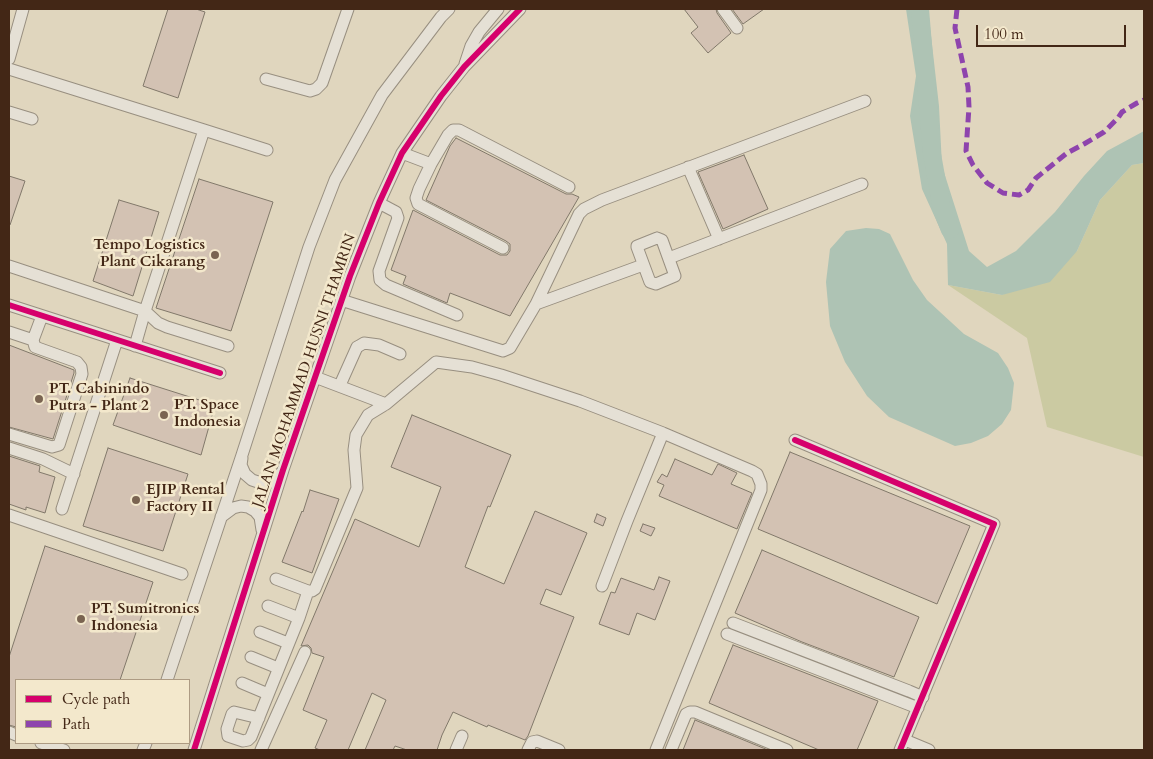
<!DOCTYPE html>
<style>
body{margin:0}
#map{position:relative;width:1153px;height:759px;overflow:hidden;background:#e0d6be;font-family:Cardo,serif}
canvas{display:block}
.frame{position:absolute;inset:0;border:10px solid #432716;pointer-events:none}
.legend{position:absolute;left:15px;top:679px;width:175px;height:65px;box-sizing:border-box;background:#f3e8cc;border:1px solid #ad9b83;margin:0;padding:6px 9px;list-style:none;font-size:15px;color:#432716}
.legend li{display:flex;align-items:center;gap:10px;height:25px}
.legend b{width:25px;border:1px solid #ad9b83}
.scale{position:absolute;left:976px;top:25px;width:150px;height:22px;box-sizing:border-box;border:2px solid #432716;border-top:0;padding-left:6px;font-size:15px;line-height:18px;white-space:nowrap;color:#432716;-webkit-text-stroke:4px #f3e8cc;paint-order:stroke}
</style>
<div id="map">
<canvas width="1153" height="759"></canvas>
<div class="frame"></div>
<ul class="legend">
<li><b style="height:6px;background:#d6006c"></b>Cycle path</li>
<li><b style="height:6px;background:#8e44ad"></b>Path</li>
</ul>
<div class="scale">100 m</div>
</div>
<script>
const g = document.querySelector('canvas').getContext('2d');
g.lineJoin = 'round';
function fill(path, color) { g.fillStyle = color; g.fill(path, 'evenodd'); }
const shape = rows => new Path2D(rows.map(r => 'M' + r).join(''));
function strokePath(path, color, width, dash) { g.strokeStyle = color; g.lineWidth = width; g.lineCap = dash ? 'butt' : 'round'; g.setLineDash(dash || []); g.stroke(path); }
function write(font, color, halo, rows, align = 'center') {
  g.font = font + ' Cardo,serif'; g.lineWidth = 5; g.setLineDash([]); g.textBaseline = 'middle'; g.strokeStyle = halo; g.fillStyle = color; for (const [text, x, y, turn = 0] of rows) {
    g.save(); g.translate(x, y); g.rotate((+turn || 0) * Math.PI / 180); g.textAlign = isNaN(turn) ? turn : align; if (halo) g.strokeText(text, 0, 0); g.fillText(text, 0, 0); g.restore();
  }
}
fill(shape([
 [1144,163,1144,457,1047,427,1027,338,948,285,1002,295,1077,251,1100,200,1132,165]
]), '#cbcaa2');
fill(shape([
 [906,9,928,9,939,106,942,166,969,251,987,267,1016,251,1055,212,1084,176,1107,151,1144,131,1144,163,1132,165,1100,200,1077,251,1050,282,1002,295,948,285,947,244,922,189,910,116,916,76],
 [866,228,879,229,890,234,913,280,927,300,964,334,998,353,1008,368,1014,383,1011,410,1002,424,988,436,971,443,955,446,889,417,867,396,845,362,830,326,826,282,830,249,846,231]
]), '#aec3b4');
strokePath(shape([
 [920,9,932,154,942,210,950,230]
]), '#aec3b4', 18);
const building = shape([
 [168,9,196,9,205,12,178,98,143,86,168,9],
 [684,9,716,9,717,13,731,33,708,53,691,33,698,27,684,9],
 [732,9,764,9,743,24,732,9],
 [456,138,566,194,572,194,579,197,510,316,450,293,447,303,403,284,406,276,391,270,413,210,500,255,507,255,510,251,510,244,506,241,426,200,450,146,456,138],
 [744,155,768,209,723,229,698,172,744,155],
 [9,176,25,181,10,225,9,224,9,176],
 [199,179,273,202,231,331,156,308,199,179],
 [119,200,159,212,133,296,93,281,119,200],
 [9,345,74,370,74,373,53,439,9,427,9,345],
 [130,378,215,405,201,455,113,425,130,378],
 [412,415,511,455,490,507,488,506,465,567,504,584,535,511,587,533,561,595,546,589,540,604,574,617,528,736,525,740,488,725,487,727,453,712,442,735,437,750,407,750,395,746,393,750,365,750,386,700,372,693,348,750,320,750,315,748,327,720,303,710,324,657,312,653,311,648,308,645,301,646,355,519,419,547,441,487,391,467,412,415],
 [108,448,188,474,163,551,83,526,108,448],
 [790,452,970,526,937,604,758,529,790,452],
 [9,456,40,466,39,472,55,477,45,513,26,507,26,510,9,504,9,456],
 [675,459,712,475,718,464,737,473,731,484,752,493,737,529,659,496,664,485,657,482,662,474,667,477,675,459],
 [310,490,339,499,312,573,282,562,302,511,303,512,310,490],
 [597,514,606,518,603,526,594,522,597,514],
 [643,524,655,528,651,536,640,531,643,524],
 [45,546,153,582,120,680,16,680,16,727,9,725,9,657,45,546],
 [762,550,919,617,894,677,802,642,735,613,762,550],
 [659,577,670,581,655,620,637,613,629,635,599,624,611,592,615,593,621,578,654,590,659,577],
 [733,645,878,701,857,750,819,750,709,703,733,645],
 [695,720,768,750,683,750,695,720]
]);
fill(building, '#d3c2b3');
strokePath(building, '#81786a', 1);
const minor = shape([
 [723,9,737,28],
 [9,59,23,9],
 [465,64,471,46,479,32,498,9],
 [9,69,204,130,145,311,158,323,167,327,228,346],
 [266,79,310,91,316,89,322,83,348,9],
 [9,112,32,119],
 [204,130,267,150],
 [402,153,431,164,448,135,453,130,459,130,569,187],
 [431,164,419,189,416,198,418,204,503,248],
 [688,167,719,239],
 [379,203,396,212,398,218,379,271,380,280,386,285,457,315],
 [657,238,662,240,675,276,656,284,650,282,637,247,637,246,657,238],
 [669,258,862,184],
 [643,265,536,304,579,214,584,209,602,200,865,101],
 [9,266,145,311,135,346],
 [341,300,503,351,510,348,536,304],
 [9,305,220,373],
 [9,332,33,340],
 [315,377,386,404,436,362,472,367,501,375,580,401,663,433,752,471,757,474,761,484,761,490,656,750],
 [340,385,357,347,359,346,364,343,379,345,400,354],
 [9,434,52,447,59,445,82,374,81,367,77,362,35,347,33,340,42,316],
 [795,440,994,524,900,750],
 [9,448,43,459,74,474],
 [242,458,241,465,245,474,252,480,261,483,270,482,278,477,281,473],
 [62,509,117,340],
 [9,515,182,574],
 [221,517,233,508,241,506,248,507,255,511,260,517,262,530],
 [276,579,308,591,312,591,315,589,357,488,354,450,356,435,368,415,386,404],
 [602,586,627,521,663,433],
 [268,606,299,618],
 [733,623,909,691,923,697],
 [260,632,288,643],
 [727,634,918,708],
 [251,657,278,668],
 [167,680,242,455,309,247,335,180,382,95,441,17,449,9],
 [242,683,268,694],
 [259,718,234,712,232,714,227,729,228,736,243,741,248,740,251,737,299,618,308,591],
 [9,732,16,735],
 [905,740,929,750],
 [41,743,64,750],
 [143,750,146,743],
 [194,750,283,470,350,276,379,203,402,153,441,96,464,67,520,9],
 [261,750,305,652],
 [456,750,462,736],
 [528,750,532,742,537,741,559,750],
 [671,750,686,714,690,712,695,712,787,750]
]);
strokePath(minor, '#988f80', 13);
strokePath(minor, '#e5e0d5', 11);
strokePath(shape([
 [957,9,955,28,968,87,969,107,966,151,973,165,987,183,1003,193,1019,195,1028,190,1036,178,1067,153,1084,144,1104,132,1118,118,1122,112,1137,103,1144,100]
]), '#8e44ad', 5, [10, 5]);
strokePath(shape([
 [9,305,220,373],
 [795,440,994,524,900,750],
 [194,750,283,470,350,276,379,203,402,153,441,96,464,67,520,9]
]), '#d6006c', 6);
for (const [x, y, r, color] of [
 [215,255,5,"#7a6451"],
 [39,399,5,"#7a6451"],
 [164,415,5,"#7a6451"],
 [136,500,5,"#7a6451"],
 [81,619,5,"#7a6451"]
]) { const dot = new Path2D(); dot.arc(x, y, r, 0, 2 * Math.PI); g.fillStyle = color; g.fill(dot); strokePath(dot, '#f3e8cc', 2); }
write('bold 15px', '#432716', '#f3e8cc', [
 ["Tempo Logistics",205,246,"right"],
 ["Plant Cikarang",205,263,"right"],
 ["PT. Cabinindo",49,390],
 ["Putra - Plant 2",49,407],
 ["PT. Space",174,406],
 ["Indonesia",174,423],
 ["EJIP Rental",146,491],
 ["Factory II",146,508],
 ["PT. Sumitronics",91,610],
 ["Indonesia",91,627]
], 'left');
write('15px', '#432716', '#f3e8cc', [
 ["JALAN MOHAMMAD HUSNI THAMRIN",305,371,-71]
]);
</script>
